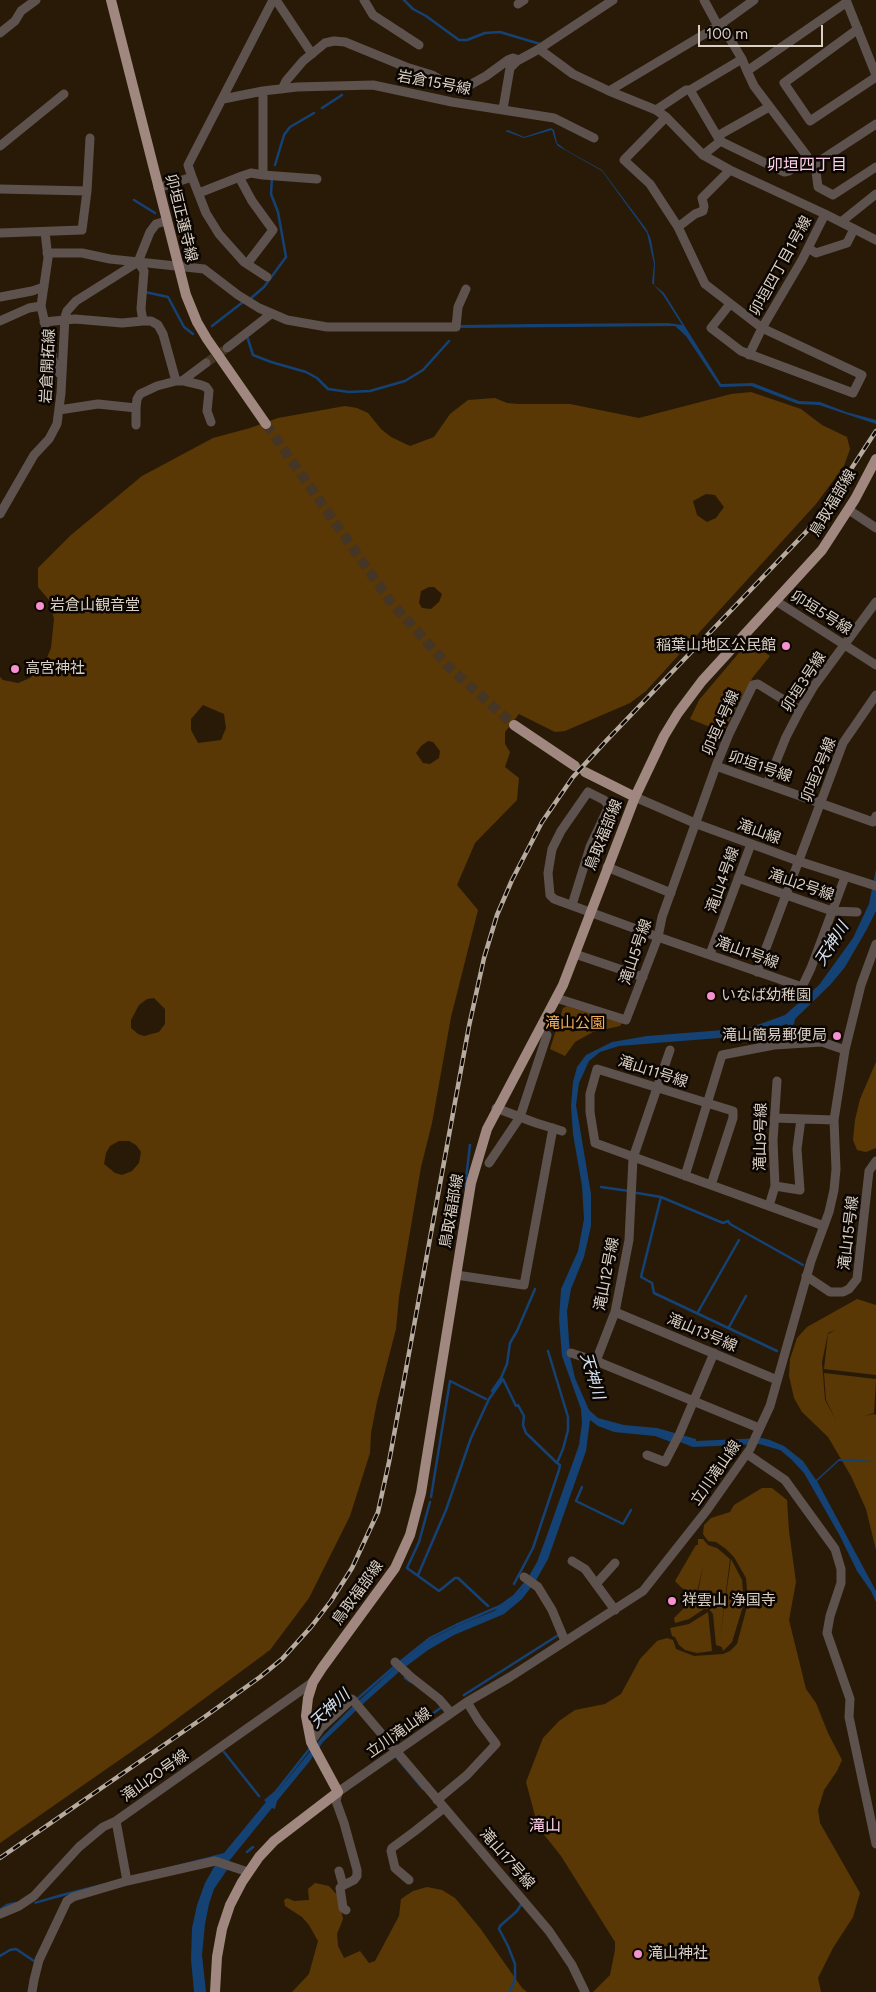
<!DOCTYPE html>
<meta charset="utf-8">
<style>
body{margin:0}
#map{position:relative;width:876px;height:1992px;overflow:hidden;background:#291a08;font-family:Figtree,sans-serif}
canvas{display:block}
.scale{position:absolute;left:698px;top:25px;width:125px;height:22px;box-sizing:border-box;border:2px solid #dad0c5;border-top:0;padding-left:6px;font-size:15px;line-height:18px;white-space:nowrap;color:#dad0c5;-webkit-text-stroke:4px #0c0602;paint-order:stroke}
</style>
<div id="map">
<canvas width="876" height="1992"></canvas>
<div class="scale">100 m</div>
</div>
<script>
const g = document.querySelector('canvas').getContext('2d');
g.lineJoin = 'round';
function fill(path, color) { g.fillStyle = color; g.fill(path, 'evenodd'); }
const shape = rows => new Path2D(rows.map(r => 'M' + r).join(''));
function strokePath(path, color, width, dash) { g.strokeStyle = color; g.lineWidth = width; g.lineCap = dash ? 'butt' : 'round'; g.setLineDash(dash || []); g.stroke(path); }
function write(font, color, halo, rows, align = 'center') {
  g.font = font + ' Figtree,"Noto Sans JP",sans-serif'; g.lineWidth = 5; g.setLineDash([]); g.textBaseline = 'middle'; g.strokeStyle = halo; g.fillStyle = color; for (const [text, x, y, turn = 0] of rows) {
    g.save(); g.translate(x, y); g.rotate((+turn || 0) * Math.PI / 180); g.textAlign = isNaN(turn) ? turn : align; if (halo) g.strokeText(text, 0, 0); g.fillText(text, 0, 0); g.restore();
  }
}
fill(shape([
 [751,392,801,409,822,425,847,437,850,449,844,466,816,504,646,691,630,703,565,731,555,732,519,714,505,732,505,744,510,752,505,767,519,778,517,800,475,843,457,885,478,910,451,1017,432,1123,421,1167,399,1297,396,1329,377,1402,371,1433,370,1453,350,1516,309,1598,270,1650,151,1738,0,1843,0,677,3,680,18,683,30,678,43,667,51,648,54,619,49,600,38,587,38,568,71,535,142,476,213,438,250,428,278,418,345,406,357,408,368,413,381,429,391,437,410,446,434,437,450,414,468,400,495,398,507,403,519,404,570,404,639,418,731,394],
 [706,494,715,495,724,507,716,518,707,522,697,515,693,501],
 [429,587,434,587,442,594,439,602,431,609,422,608,419,603,421,591],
 [203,705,224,714,226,728,221,740,198,743,191,730,191,719],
 [428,741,433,742,440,751,439,758,430,764,423,763,416,753,421,746],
 [154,998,165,1009,165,1024,159,1032,144,1036,138,1034,131,1028,131,1020,139,1005,147,999],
 [119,1141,129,1141,136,1145,141,1152,139,1163,132,1171,122,1175,115,1173,104,1164,106,1153,110,1146],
 [749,641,770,656,753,677,723,732,690,719,699,700],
 [567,1006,622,1023,620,1026,593,1032,575,1042,565,1056,550,1049,563,1008],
 [876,1062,876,1148,866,1152,857,1150,853,1140,855,1120,860,1099],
 [857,1299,876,1305,876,1375,824,1369,828,1334,837,1329,828,1333,822,1362,825,1400,836,1420,826,1400,824,1373,876,1379,874,1413,864,1416,874,1414,876,1415,876,1550,866,1509,851,1476,828,1437,802,1412,794,1398,789,1376,790,1359,797,1338,807,1327],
 [762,1488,772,1488,787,1500,789,1531,796,1582,789,1620,806,1689,816,1703,828,1733,842,1760,837,1771,824,1790,818,1810,820,1823,860,1893,853,1917,833,1948,818,1978,821,1992,593,1992,610,1975,615,1950,615,1942,561,1856,538,1827,526,1782,543,1738,559,1721,575,1710,605,1704,621,1694,640,1659,657,1641,667,1638,673,1640,676,1649,694,1656,723,1654,730,1651,737,1644,748,1603,746,1578,734,1557,726,1549,716,1542,708,1541,703,1534,704,1525,711,1518,730,1512,734,1505],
 [698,1539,703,1539,708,1545,717,1548,730,1559,720,1639,731,1559,742,1580,744,1603,732,1642,723,1651,722,1647,716,1645,713,1614,709,1609,704,1609,689,1619,675,1623,674,1618,684,1608,689,1598,697,1597,703,1567,696,1596,682,1588,675,1581,696,1545,698,1545],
 [708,1612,712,1651,697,1653,685,1650,679,1645,675,1637,672,1636,670,1628,689,1624],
 [315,1883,329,1886,338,1896,343,1919,337,1934,338,1946,344,1958,360,1951,369,1963,375,1961,399,1916,401,1899,413,1891,427,1887,442,1890,455,1898,480,1928,522,1988,527,1992,292,1992,309,1974,318,1941,309,1925,302,1917,285,1906,284,1900,287,1898,294,1901,309,1900,308,1889]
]), '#5a3805');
fill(shape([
 [551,128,554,130,557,143,566,150,602,170,647,230,651,240,655,263,654,285,664,293,721,384,753,383,799,401,820,402,846,412,876,420,876,424,819,405,798,404,751,386,720,387,686,336,675,326,458,328,458,325,533,324,668,323,682,325,663,295,652,283,654,264,647,233,602,171,558,146,556,143,552,130,524,138,505,131,508,130,524,137],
 [876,869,876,911,867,929,845,967,831,984,795,1019,794,1024,791,1026,786,1024,756,1035,619,1046,600,1052,589,1061,579,1083,576,1105,591,1194,591,1226,584,1257,571,1289,567,1311,570,1356,575,1378,589,1410,598,1418,624,1425,657,1428,696,1439,696,1441,762,1438,770,1440,784,1446,803,1461,816,1480,839,1459,876,1461,876,1462,839,1461,817,1481,876,1591,876,1602,871,1591,857,1571,840,1536,804,1473,791,1459,780,1450,759,1444,693,1447,680,1442,671,1442,655,1436,614,1432,598,1426,590,1420,586,1451,548,1559,535,1582,522,1599,504,1614,454,1635,428,1650,400,1671,365,1702,323,1742,309,1762,277,1801,275,1809,272,1808,229,1861,227,1870,214,1889,209,1904,205,1924,202,1955,206,1992,194,1992,191,1959,192,1928,197,1905,205,1883,218,1860,104,1885,35,1904,34,1902,61,1894,224,1853,266,1802,264,1800,275,1791,277,1792,322,1737,353,1706,400,1663,429,1640,459,1625,494,1611,521,1590,537,1562,546,1538,579,1445,582,1423,581,1409,562,1356,559,1319,561,1289,578,1251,584,1219,582,1186,573,1134,571,1106,573,1082,577,1067,586,1055,612,1042,647,1036,749,1028,785,1015,819,985,853,938,869,904]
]), '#144275');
strokePath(shape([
 [404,0,413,9,426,16,459,40,467,40,485,33,500,32,540,44],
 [322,108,342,95],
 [275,165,284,135,290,127,314,113],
 [134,200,155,213],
 [145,292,168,297,184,327,193,334],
 [250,299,264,287,286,257,278,212,271,194,272,178],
 [212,326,243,302],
 [247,336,253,355,271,362,306,372,317,378,328,389,349,392,370,391,405,381,423,370,449,341],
 [465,1187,470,1145],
 [601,1187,629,1191],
 [637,1193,661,1197,723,1223,728,1221,730,1224,803,1265],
 [661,1197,641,1277,652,1283,654,1293,777,1351],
 [698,1312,739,1240],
 [729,1327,746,1296],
 [492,1391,501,1378,507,1364,510,1343,517,1331,535,1289],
 [582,1487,576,1501,623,1524,631,1510],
 [431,1497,450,1381,486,1399],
 [430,1502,419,1542,407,1568,439,1591,455,1578,458,1578,488,1606],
 [418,1575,446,1510,471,1438,489,1399,503,1379,516,1406,518,1405,524,1416,523,1425,526,1433,557,1463],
 [514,1584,533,1548,559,1470,560,1465,557,1463,563,1449,568,1430,568,1417,548,1351],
 [400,1662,430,1638,456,1625,500,1606,514,1596,526,1582],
 [405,1678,411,1682],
 [464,1695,560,1634],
 [356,1700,395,1666],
 [415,1726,442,1707],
 [224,1752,259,1796],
 [397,1758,423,1789],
 [274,1794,311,1747],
 [247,1852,253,1847],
 [1,1909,7,1905,16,1903],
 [0,1956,10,1950,16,1949,34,1961],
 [510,1992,515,1979,515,1964,508,1946,499,1929,500,1926,517,1911,522,1903]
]), '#144275', 2.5);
strokePath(shape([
 [206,363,227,348]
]), '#443524', 9, [9, 4.5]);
strokePath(shape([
 [266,424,390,601,451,669,514,725]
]), '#443524', 10, [10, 5]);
strokePath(shape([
 [276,0,312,54],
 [364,0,373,15,419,45],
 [704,0,718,26],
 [846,0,876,75],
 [518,4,524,0],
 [721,24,742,59],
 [858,29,784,83,810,121,876,77],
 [0,33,15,21,21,11,36,0],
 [539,49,573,74,609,91],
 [747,71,754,86,807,156,789,171,784,172,720,141,690,90,742,59,747,71,847,2],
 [282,89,286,81,303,61,325,43,334,41,345,42,406,67,432,75,456,89,468,86,486,76,508,60,513,58,519,60],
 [263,91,297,87,373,85,452,102,554,118,594,138],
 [223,99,263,91,263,175,317,179],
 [503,109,510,68,517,61,539,49,613,0],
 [656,110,686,90,690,90],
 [666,117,703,155,730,170,702,198,704,206,703,211,695,214,678,227],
 [876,124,815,164,818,187,833,195,876,167],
 [0,146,64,94],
 [703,155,718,143,721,134,769,107],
 [730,170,825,214],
 [192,177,206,213,219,234,244,262,267,277],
 [239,177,252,201,273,230,247,264],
 [158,188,192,177,188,165,273,0],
 [0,189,87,191],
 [199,193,242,176,251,173,263,175],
 [841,222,876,194],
 [45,232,48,258,41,306,54,363,57,372,62,375],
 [0,233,82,230,87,191,90,138],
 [808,248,816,253,847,243,854,229],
 [47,253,82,253,110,259,204,269,238,295,259,308,287,320,327,327,456,327,458,307,466,289],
 [138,262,144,271,141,309,143,321,151,321,158,325,163,334,176,381,184,381,201,385,206,387,209,391,207,411,211,422],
 [0,297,32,291,44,287],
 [730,304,711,328,741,351,853,393,862,375,762,328,705,284,678,227,650,184,624,160,666,117,656,110,609,91,718,26,754,0],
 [0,321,29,308,41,306],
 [44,322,75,319,122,323,143,321],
 [227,348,271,314],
 [749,355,762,328,802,260,825,214,876,240],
 [182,381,206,363],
 [59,410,98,404,136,408],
 [136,425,136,408,137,399,140,394,157,386,176,381],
 [849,510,876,528],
 [0,514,34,455,49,439,57,424,61,393,65,317,67,311,76,301,138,262,150,232,156,224,166,221],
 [776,601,876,665],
 [716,766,873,822,876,816],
 [767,784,786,737,800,710,814,686,876,602],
 [635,797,697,824,798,861,876,886],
 [607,867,671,893],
 [738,878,832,911,857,912],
 [572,905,590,847,609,806,604,800,588,792,561,831,552,849,548,873,550,895,554,899,658,937,802,987,811,968,845,877],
 [575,954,643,977],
 [710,954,751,844],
 [757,972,843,743,876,695],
 [556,998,626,1020,658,937,662,917,716,766,729,734,753,685,758,684,800,710],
 [670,1050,633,1158,629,1240,615,1312,596,1361,759,1428],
 [777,1081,773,1141,775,1186,800,1190,797,1149,801,1119],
 [496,1108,536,1123,562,1131],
 [775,1118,834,1120],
 [489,1163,520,1117,547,1035],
 [685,1176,722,1055,774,1045,822,1042,845,1050],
 [711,1185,733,1118,733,1111,597,1069,590,1094,590,1112,595,1143,824,1226],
 [769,1206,775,1186],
 [456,1275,524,1285,553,1128],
 [806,1276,830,1292,843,1292,849,1289,857,1279,869,1171,876,1161],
 [615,1312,777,1380],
 [571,1353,596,1361],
 [747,1454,785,1480,835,1549,841,1569,841,1583,830,1616,827,1633,850,1699,849,1717,876,1844],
 [647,1455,665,1462,680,1433,714,1353],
 [572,1561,585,1569,615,1610],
 [524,1577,538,1587,552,1610,565,1641],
 [596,1584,615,1563],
 [395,1662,411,1677,439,1699,451,1713],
 [311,1742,321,1728,352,1699,549,1931,572,1965,585,1992],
 [437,1800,467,1775,496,1744,478,1720,467,1702],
 [339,1871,343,1885],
 [248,1872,215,1861,127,1881,116,1821,313,1682],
 [409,1880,395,1868,391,1851,392,1848,415,1831,444,1808],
 [346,1910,343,1908,340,1888,342,1886,354,1880,357,1876,357,1870,344,1823,336,1801,338,1792,467,1702,510,1677,643,1591,707,1510,750,1449,770,1406,811,1261,829,1212,834,1190,836,1169,834,1120,845,1050,861,985,876,944],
 [0,1914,19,1906,34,1896,79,1847,103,1827,116,1821],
 [32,1992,34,1980,39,1960,67,1901,73,1897,127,1881]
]), '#5e524e', 9);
strokePath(shape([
 [111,0,186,295,197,322,207,339,266,424],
 [514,725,575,766],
 [585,772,635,797],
 [215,1992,217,1957,222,1929,230,1905,242,1882,259,1857,274,1841,338,1792,311,1742,306,1716,308,1698,313,1682,322,1668,395,1568,410,1535,421,1493,471,1183,487,1129,563,985,635,797,664,736,678,713,702,681,822,550,855,499,876,459]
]), '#a0877f', 10);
const rail = shape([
 [0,1858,203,1718,260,1677,282,1659,311,1627,331,1601,352,1568,378,1512,389,1462,469,1026,484,958,497,915,512,880,542,822,573,777,606,741,807,531,834,495,876,431]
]);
strokePath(rail, '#b6ab9e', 4.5);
strokePath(rail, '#0c0602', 2.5, [8]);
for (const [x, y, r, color] of [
 [40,606,5,"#f690cf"],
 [786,646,5,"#f690cf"],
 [15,669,5,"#f690cf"],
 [711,996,5,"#f690cf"],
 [837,1036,5,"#f690cf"],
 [672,1601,5,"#f690cf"],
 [638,1954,5,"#f690cf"]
]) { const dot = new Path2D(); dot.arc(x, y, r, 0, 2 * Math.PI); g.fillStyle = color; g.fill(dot); strokePath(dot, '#0c0602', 2); }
write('15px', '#dad0c5', '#0c0602', [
 ["岩倉15号線",434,83,11],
 ["卯垣正蓮寺線",181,218,76],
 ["卯垣四丁目1号線",781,266,-61],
 ["岩倉開拓線",48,366,-87],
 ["鳥取福部線",833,503,-59],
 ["卯垣5号線",821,613,32],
 ["卯垣3号線",804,682,-57],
 ["卯垣4号線",721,723,-66],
 ["卯垣1号線",760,767,19],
 ["卯垣2号線",819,770,-68],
 ["滝山線",759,832,20],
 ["鳥取福部線",604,835,-68],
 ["滝山4号線",723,880,-70],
 ["滝山2号線",801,885,19],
 ["滝山5号線",636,952,-71],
 ["滝山1号線",747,953,20],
 ["滝山11号線",653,1072,18],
 ["滝山9号線",761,1137,-89],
 ["鳥取福部線",452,1211,-80],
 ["滝山15号線",849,1233,-83],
 ["滝山12号線",607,1274,-79],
 ["滝山13号線",702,1333,23],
 ["立川滝山線",716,1473,-55],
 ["鳥取福部線",358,1593,-54],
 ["立川滝山線",399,1733,-35],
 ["滝山20号線",155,1776,-35],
 ["滝山17号線",507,1859,49]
]);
write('15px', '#dad0c5', '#0c0602', [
 ["岩倉山観音堂",50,606],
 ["稲葉山地区公民館",776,646,"right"],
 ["高宮神社",25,669],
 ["いなば幼稚園",721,996],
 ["滝山簡易郵便局",827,1036,"right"],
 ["祥雲山 浄国寺",682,1601],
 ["滝山神社",648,1954]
], 'left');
write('15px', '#f5b05b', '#0c0602', [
 ["滝山公園",575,1024]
]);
write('16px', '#fdd0ea', '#0c0602', [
 ["卯垣四丁目",807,165],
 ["滝山",545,1826]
]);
write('italic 16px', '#d3e0f0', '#0c0602', [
 ["天神川",832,944,-58],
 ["天神川",592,1376,73],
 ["天神川",330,1709,-43]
]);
</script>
